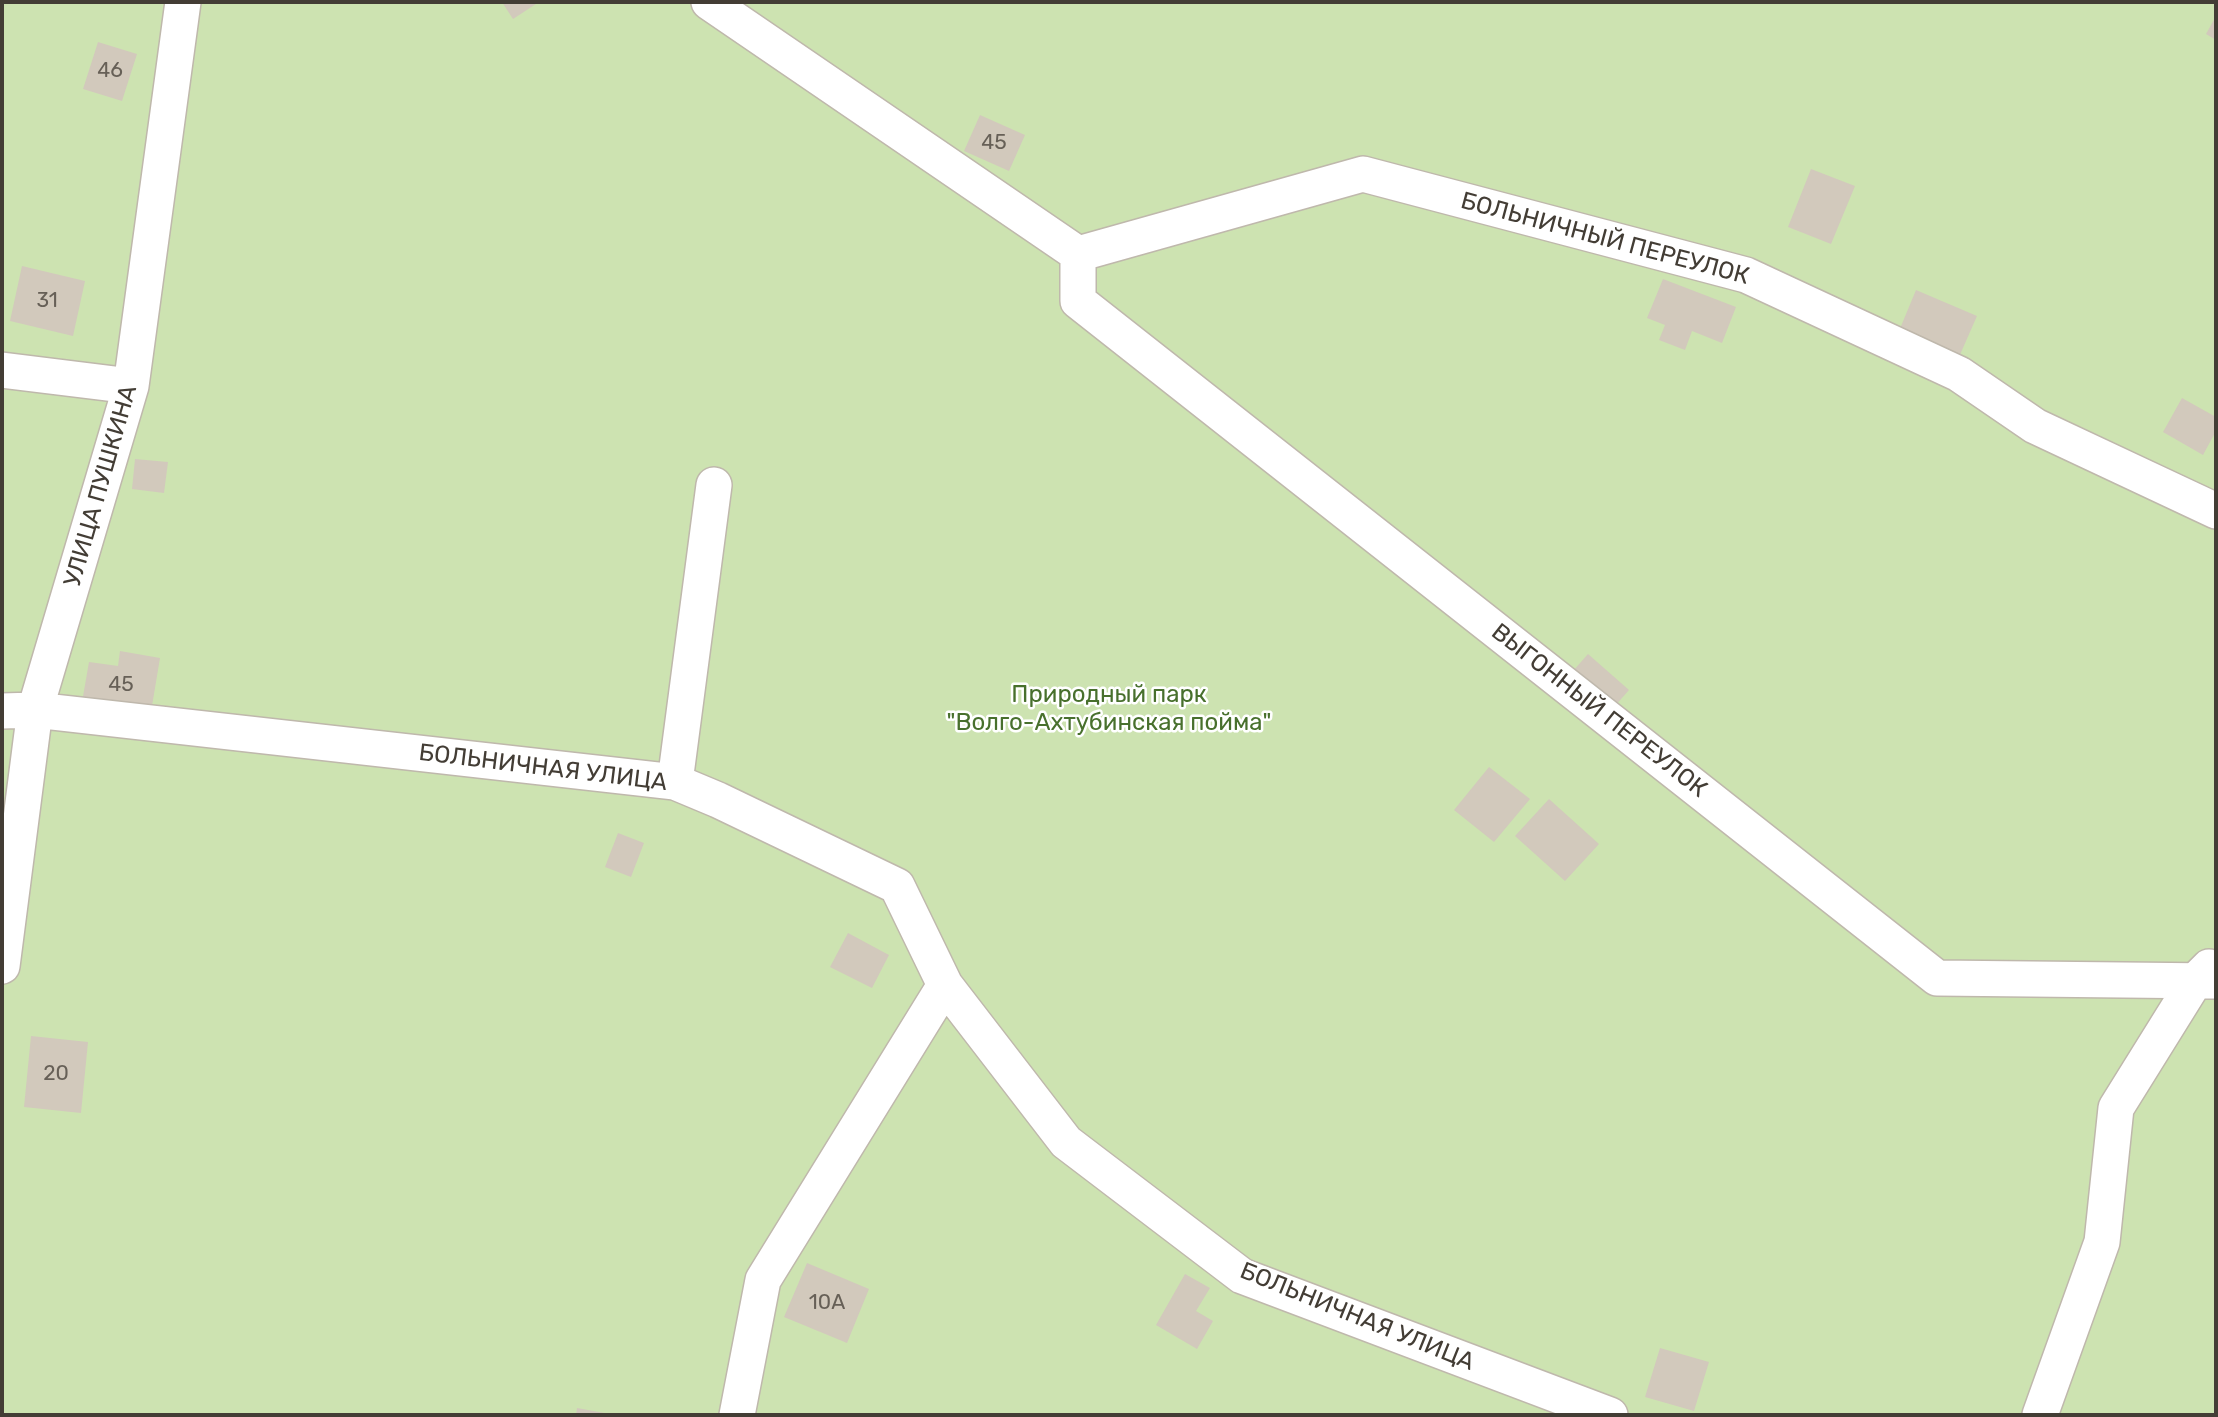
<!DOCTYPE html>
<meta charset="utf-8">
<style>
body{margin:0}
#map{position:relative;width:2218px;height:1417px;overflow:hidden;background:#f1ede5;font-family:Rubik,sans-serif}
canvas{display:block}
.frame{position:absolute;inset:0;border:4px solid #433d35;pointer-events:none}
</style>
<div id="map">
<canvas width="2218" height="1417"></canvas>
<div class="frame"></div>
</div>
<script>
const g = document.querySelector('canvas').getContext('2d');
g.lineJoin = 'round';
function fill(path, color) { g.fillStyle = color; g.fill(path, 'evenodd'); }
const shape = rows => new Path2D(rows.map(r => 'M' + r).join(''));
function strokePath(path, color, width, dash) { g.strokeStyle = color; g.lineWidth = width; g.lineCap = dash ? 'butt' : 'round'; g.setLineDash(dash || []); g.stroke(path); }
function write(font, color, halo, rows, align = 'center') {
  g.font = font + ' Rubik,sans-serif'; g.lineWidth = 5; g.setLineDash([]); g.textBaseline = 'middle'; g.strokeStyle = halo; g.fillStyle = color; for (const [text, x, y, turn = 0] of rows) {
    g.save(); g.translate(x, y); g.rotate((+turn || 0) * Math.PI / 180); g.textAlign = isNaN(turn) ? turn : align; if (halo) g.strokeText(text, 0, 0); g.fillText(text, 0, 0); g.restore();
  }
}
fill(shape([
 [2,2,2216,2,2216,1415,2,1415]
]), '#cde3b1');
fill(shape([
 [502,2,539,2,513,19],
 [2216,16,2216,40,2206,34],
 [98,42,137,54,122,101,83,89],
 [980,115,1025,135,1009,171,964,151],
 [1811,169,1855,186,1831,244,1788,227],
 [22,266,85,281,73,336,10,321],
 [1663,279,1736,307,1722,343,1692,331,1685,350,1659,340,1665,325,1647,318],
 [1916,290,1977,316,1959,357,1899,331],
 [2182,398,2216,417,2216,431,2203,455,2163,432],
 [135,459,168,462,164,493,132,489],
 [120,651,160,658,152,706,137,703,134,717,81,708,89,662,118,666],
 [1588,654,1629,690,1607,715,1566,679],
 [1489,767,1530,799,1494,842,1454,810],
 [1549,799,1599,844,1565,881,1515,836],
 [618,833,644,843,631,877,605,867],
 [848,933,889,955,872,988,830,967],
 [31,1036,88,1042,81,1113,24,1107],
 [807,1263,869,1289,847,1343,784,1317],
 [1185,1274,1210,1288,1196,1311,1213,1321,1197,1349,1156,1325],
 [1660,1348,1709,1362,1694,1411,1645,1397],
 [577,1408,610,1414,610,1415,576,1415]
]), '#d2c9bc');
const minor = shape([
 [709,2,1078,254],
 [1078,254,1078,301,1937,978,2216,981],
 [1078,254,1363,174,1746,275,1959,374,2035,426,2216,511],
 [2,370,131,386],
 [2,711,35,710,675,782,718,800,897,886,945,985,1066,1142,1242,1276,1610,1415],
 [675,782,714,485],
 [2,966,35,710,131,386,183,2],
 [737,1415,763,1280,945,985],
 [2040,1415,2102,1242,2116,1108,2195,981,2209,967]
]);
strokePath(minor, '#bfb8ac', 38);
strokePath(minor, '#fff', 35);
write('21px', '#676057', null, [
 ["46",110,71],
 ["45",994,143],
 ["31",47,301],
 ["45",121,685],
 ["20",56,1074],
 ["10А",827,1303]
]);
write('24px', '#433d35', '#fff', [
 ["БОЛЬНИЧНЫЙ ПЕРЕУЛОК",1605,239,15],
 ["УЛИЦА ПУШКИНА",101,486,-74],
 ["ВЫГОННЫЙ ПЕРЕУЛОК",1599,711,38],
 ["БОЛЬНИЧНАЯ УЛИЦА",543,768,7],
 ["БОЛЬНИЧНАЯ УЛИЦА",1357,1317,22]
]);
write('24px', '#48702d', '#fff', [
 ["Природный парк",1109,695],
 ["\"Волго-Ахтубинская пойма\"",1109,723]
]);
</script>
